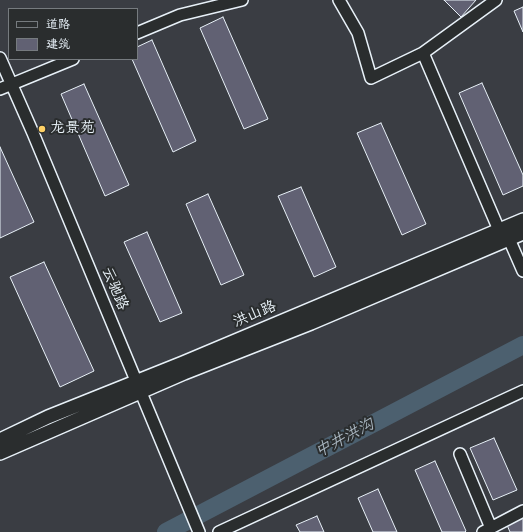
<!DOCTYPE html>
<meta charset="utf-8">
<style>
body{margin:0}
#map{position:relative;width:523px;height:532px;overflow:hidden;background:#3a3d43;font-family:"Architects Daughter","LXGW WenKai TC",sans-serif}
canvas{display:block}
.legend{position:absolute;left:8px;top:8px;width:130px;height:52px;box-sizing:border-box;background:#2a2d2e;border:1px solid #767b7f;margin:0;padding:5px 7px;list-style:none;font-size:12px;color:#e8f1f8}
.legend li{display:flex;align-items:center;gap:8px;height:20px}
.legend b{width:20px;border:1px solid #767b7f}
</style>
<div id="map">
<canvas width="523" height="532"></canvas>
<ul class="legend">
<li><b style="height:5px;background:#2a2d2e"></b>道路</li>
<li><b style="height:11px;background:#616173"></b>建筑</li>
</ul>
</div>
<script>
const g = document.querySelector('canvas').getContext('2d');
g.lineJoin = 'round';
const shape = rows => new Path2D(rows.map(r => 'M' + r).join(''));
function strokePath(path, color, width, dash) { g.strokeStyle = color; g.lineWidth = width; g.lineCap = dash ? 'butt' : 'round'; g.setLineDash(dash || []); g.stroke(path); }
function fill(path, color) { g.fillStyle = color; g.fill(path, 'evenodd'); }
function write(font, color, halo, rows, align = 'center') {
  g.font = font + ' "Architects Daughter","LXGW WenKai TC",sans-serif'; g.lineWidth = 4; g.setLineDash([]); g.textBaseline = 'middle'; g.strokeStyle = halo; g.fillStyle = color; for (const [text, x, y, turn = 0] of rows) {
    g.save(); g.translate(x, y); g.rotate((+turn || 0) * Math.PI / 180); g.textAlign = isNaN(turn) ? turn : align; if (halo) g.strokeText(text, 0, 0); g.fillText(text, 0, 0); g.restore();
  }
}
strokePath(shape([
 [166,532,523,345]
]), '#4c606f', 18);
const building = shape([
 [444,0,476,0,461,17,444,0],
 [523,7,523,32,514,11,523,7],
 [223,17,268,119,244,129,200,28,223,17],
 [152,40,196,141,173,152,132,59,137,59,137,47,152,40],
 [482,83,523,175,523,186,503,195,459,93,482,83],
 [84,84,129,185,105,196,61,94,84,84],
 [381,123,426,224,402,235,357,133,381,123],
 [0,147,34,222,0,238,0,147],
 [301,187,336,267,314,277,278,196,301,187],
 [208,194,244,275,221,285,186,204,208,194],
 [147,232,182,313,160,322,124,242,147,232],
 [44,262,94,371,60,387,10,277,44,262],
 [494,438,517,490,493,500,470,448,494,438],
 [435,461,466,531,465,532,442,532,415,470,435,461],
 [378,489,397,532,373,532,358,498,378,489],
 [317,516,324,532,300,532,296,525,317,516],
 [523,518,523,532,510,532,507,525,523,518]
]);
fill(building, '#616173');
strokePath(building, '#e8f1f8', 1);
const minor = shape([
 [339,0,358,33,371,78,423,53],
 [496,0,423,53,499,230],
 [137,33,180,15,242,0],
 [0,58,33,133,199,532],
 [0,89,73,59],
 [509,239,523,271],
 [460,454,491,528],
 [219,532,523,391],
 [483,532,523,511]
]);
const major = shape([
 [0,440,48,417,183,363,523,220],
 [0,453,184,373,311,323,523,233]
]);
strokePath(minor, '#e8f1f8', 14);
strokePath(major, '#e8f1f8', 16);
strokePath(minor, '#2a2d2e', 11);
strokePath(major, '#2a2d2e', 13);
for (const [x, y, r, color] of [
 [42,129,4,"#ffd166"]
]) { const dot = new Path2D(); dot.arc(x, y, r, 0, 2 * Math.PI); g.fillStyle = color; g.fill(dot); strokePath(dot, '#2a2d2e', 1.5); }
write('15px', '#e8f1f8', '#2a2d2e', [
 ["龙景苑",50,129]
], 'left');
write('15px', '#e8f1f8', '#2a2d2e', [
 ["云驰路",114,289,67],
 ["洪山路",255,315,-23]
]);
write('italic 16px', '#aab7c1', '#2a2d2e', [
 ["中井洪沟",345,439,-28]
]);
</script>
